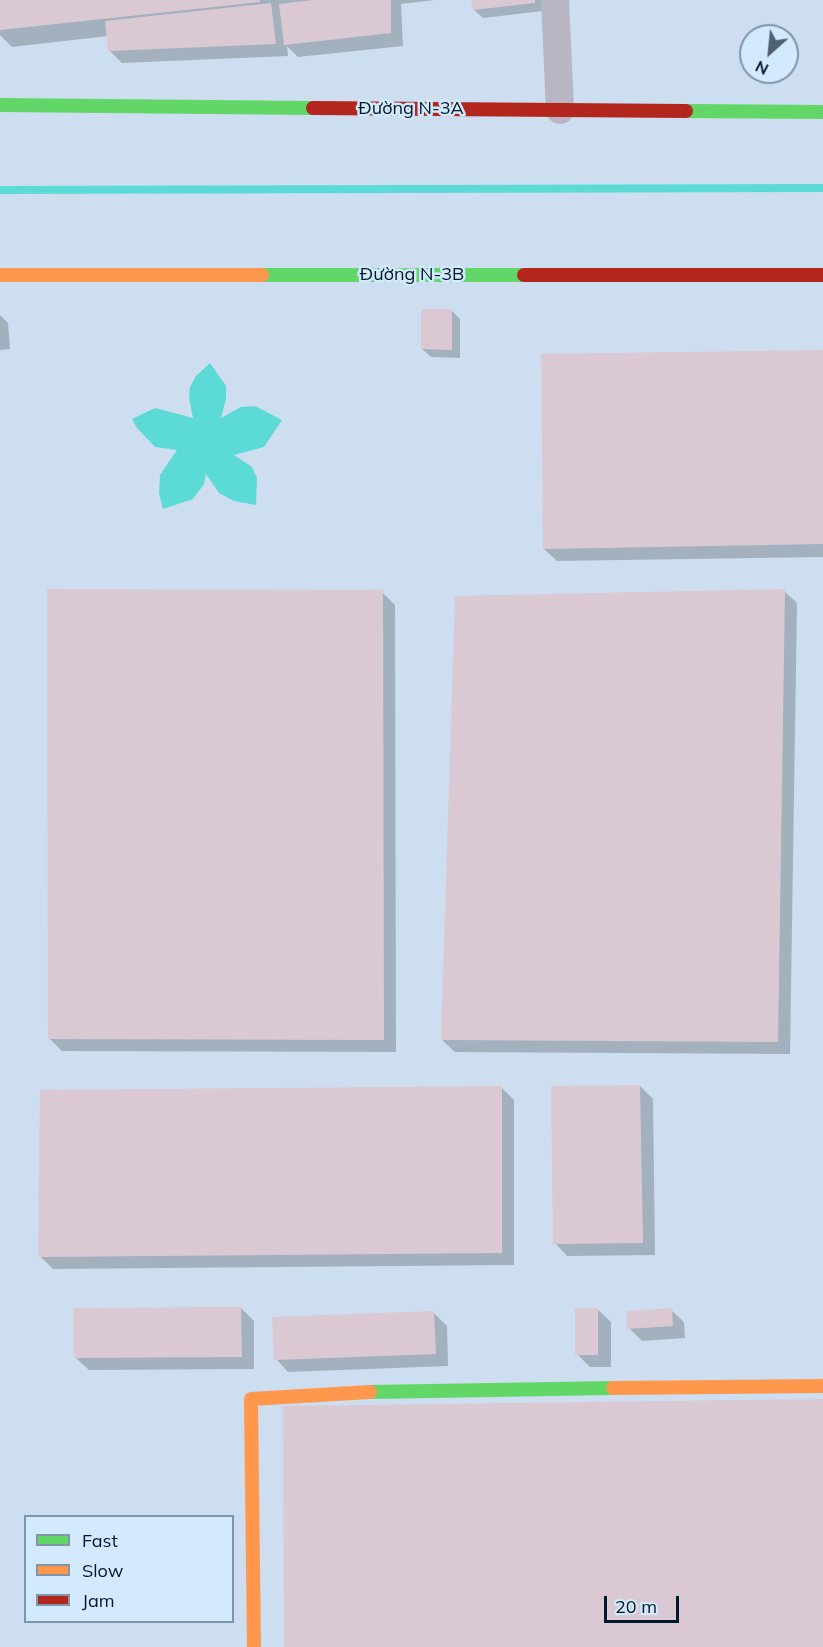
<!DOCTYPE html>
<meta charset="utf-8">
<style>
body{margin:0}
#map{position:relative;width:823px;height:1647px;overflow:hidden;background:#dde8f3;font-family:Mulish,sans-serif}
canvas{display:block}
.legend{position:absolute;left:24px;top:1515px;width:210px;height:108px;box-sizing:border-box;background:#d3e9fd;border:2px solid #8095a9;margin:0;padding:8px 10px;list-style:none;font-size:18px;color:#03182a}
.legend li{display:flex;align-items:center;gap:12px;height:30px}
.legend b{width:30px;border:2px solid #8095a9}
.north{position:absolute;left:739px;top:24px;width:60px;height:60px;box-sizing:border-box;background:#d3e9fd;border:2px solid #8095a9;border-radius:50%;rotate:207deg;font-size:16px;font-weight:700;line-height:24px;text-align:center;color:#03182a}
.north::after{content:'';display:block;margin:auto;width:21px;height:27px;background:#4f6170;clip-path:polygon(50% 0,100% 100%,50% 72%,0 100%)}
.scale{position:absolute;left:604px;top:1596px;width:75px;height:27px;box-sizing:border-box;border:3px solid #03182a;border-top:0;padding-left:8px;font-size:18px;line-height:21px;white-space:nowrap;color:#03182a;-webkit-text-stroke:4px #d3e9fd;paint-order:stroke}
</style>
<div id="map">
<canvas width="823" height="1647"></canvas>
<ul class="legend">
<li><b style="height:8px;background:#63d668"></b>Fast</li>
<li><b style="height:8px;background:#ff974d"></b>Slow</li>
<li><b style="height:8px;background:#b3261e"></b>Jam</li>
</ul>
<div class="north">N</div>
<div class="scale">20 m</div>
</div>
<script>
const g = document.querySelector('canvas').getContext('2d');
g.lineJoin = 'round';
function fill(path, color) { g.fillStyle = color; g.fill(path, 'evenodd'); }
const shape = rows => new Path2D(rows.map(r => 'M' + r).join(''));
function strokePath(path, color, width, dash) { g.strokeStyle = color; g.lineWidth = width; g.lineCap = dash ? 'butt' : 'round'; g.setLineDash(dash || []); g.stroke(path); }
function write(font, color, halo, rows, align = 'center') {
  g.font = font + ' Mulish,sans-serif'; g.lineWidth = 5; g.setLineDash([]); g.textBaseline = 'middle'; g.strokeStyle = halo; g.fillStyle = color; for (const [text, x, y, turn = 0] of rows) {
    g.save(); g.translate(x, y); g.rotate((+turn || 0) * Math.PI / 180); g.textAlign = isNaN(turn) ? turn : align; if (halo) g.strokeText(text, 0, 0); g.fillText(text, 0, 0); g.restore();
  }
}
fill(shape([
 [0,0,823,0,823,1647,0,1647],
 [751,36,787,36,787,72,751,72],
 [26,1516,232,1516,232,1622,26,1622]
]), '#ccdeef');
fill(shape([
 [210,363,226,386,226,399,221,418,241,407,255,406,282,420,264,447,234,455,252,467,257,478,256,505,234,501,219,493,206,474,204,484,193,499,163,509,159,493,160,475,177,450,155,447,137,428,132,419,155,408,193,418,189,398,190,387,196,376]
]), '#5cdbd6');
fill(shape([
 [0,0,435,0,401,4,403,46,298,57,287,46,288,56,122,63,109,50,108,36,12,47,0,35],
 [473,0,541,0,543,11,483,18,474,10],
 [452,311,460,319,460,358,431,357,422,349],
 [0,315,8,323,10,349,0,350],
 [823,352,823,557,557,561,544,549],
 [784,591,797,603,790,1054,455,1052,442,1040],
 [382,592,395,605,396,1052,62,1051,49,1038],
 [640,1086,653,1099,655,1255,567,1256,555,1243],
 [501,1087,514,1100,514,1265,53,1269,40,1256],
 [241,1308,254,1321,254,1369,89,1370,76,1358],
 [598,1310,611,1322,611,1367,590,1367,577,1354],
 [671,1310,684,1322,685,1338,642,1341,629,1328],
 [434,1313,447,1326,448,1366,288,1372,276,1359]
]), '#0003');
strokePath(shape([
 [0,190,823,188]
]), '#5cdbd6', 8);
fill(shape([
 [0,0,260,0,260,2,0,30],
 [313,0,391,0,391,33,284,45,279,4],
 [471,0,535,0,535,3,473,10],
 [271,3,276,44,108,51,105,21],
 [421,309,452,309,452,350,421,349],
 [823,350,823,544,543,549,541,354],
 [47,589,383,590,384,1040,48,1039],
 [785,589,778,1042,441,1040,455,596],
 [640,1085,643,1243,553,1244,551,1086],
 [502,1086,502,1253,38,1257,40,1090],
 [241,1307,242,1357,74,1358,73,1308],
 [575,1308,598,1308,598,1355,575,1355],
 [672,1308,673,1326,627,1329,626,1311],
 [434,1311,436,1354,274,1360,272,1317],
 [823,1399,823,1647,284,1647,283,1406]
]), '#dac9d3');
strokePath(shape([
 [555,0,560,110]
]), '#b9b6c3', 28);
strokePath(shape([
 [0,105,313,108],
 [686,111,823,112],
 [262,275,524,275],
 [370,1392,613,1388]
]), '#63d668', 14);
strokePath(shape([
 [0,275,262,275],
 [613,1388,823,1386],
 [254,1647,251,1399,370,1392]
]), '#ff974d', 14);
strokePath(shape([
 [313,108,686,111],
 [524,275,823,275]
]), '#b3261e', 14);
write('18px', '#03182a', '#d3e9fd', [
 ["Đường N-3A",411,109],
 ["Đường N-3B",412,275]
]);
</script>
